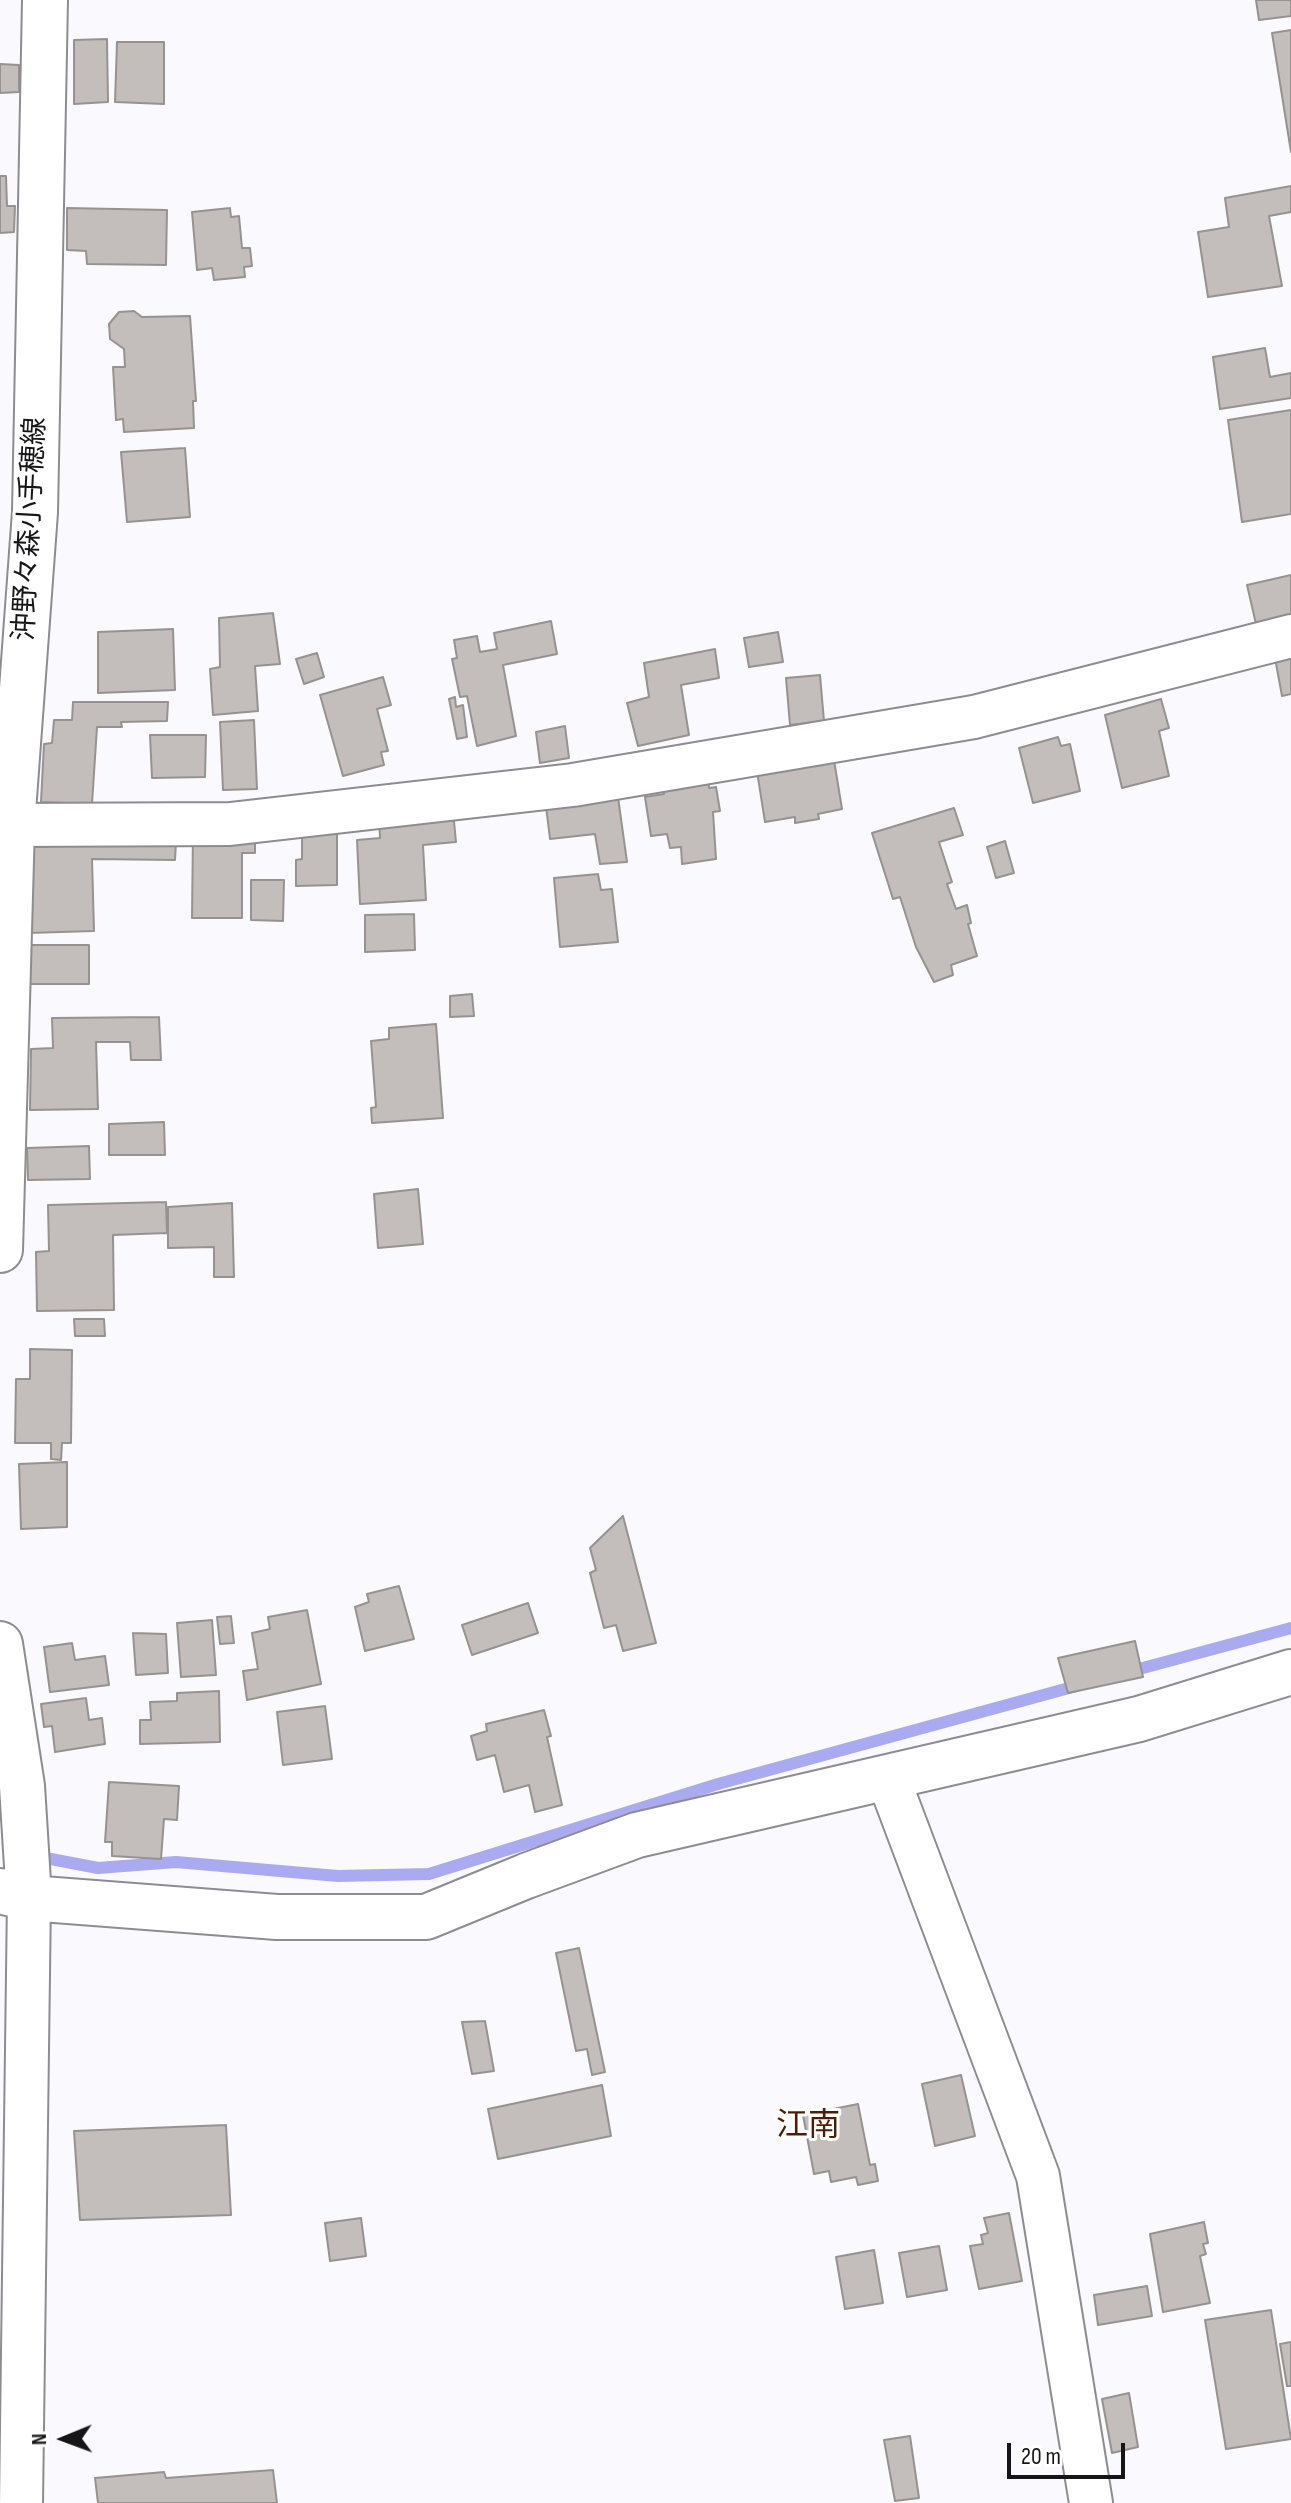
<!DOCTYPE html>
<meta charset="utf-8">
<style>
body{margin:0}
#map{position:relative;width:1291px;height:2503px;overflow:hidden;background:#fafafe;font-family:"Sofia Sans Condensed",sans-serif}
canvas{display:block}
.north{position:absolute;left:24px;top:2399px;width:80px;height:80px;-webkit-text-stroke:6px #fff;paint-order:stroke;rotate:269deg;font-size:22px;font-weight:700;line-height:32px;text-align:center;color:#161618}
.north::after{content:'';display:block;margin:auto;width:28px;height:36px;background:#161618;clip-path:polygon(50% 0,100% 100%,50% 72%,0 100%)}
.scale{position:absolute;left:1007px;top:2443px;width:118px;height:36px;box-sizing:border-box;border:4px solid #161618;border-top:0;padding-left:10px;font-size:24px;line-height:28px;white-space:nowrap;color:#161618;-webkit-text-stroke:6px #fff;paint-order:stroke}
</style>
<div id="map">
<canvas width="1291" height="2503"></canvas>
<div class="north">N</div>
<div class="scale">20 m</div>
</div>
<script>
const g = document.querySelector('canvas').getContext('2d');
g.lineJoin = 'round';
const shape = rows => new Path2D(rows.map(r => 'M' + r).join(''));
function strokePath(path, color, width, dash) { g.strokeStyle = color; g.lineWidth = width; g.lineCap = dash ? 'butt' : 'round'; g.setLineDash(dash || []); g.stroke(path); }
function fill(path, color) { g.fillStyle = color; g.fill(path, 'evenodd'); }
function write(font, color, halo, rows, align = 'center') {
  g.font = font + ' "Sofia Sans Condensed","Noto Sans JP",sans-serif'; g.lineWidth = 6; g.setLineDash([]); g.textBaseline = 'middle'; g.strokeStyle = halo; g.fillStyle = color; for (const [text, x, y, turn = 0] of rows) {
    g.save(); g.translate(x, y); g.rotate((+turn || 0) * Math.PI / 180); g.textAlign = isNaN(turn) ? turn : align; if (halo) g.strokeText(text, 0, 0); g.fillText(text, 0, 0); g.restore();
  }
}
strokePath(shape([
 [1128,1672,1291,1628],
 [35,1856,98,1868,176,1862,338,1876,429,1874,718,1784,1080,1685]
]), '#aaaaf1', 12);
const building = shape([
 [1256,0,1291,0,1291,16,1259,20,1256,0],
 [1291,30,1291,152,1272,33,1291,30],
 [107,39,108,102,74,104,74,40,107,39],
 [117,42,164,42,164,104,115,102,117,42],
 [0,64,19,65,19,92,0,93,0,64],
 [0,176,6,176,7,206,15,206,14,232,0,233,0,176],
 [1291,186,1291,212,1269,216,1282,286,1208,297,1198,232,1229,227,1225,198,1291,186],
 [67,208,167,210,166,265,87,264,86,251,67,250,67,208],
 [230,208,231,217,239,216,242,248,250,248,252,266,244,267,245,277,214,280,212,268,197,270,192,212,230,208],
 [134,311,142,317,190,316,196,401,193,401,194,428,124,432,123,419,116,420,113,367,125,367,124,349,110,339,109,324,119,312,134,311],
 [1265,348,1270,377,1291,373,1291,398,1220,409,1213,357,1265,348],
 [1291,410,1291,514,1242,522,1228,420,1291,410],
 [185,448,190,517,127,522,121,452,185,448],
 [1291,575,1291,616,1256,624,1247,585,1291,575],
 [273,613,280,664,255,666,258,711,213,715,210,669,220,667,219,618,273,613],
 [551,621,557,654,503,665,516,736,477,746,467,696,460,697,452,659,457,658,454,640,477,636,480,652,497,649,494,633,551,621],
 [173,629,175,690,98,693,98,632,173,629],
 [778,632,783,662,749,667,744,638,778,632],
 [715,649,719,678,681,685,689,735,638,746,627,703,649,697,644,663,715,649],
 [317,653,324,677,304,684,296,659,317,653],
 [1291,655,1291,694,1282,696,1275,658,1291,655],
 [820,675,824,721,790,725,786,678,820,675],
 [383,677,391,705,377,709,388,751,381,752,384,765,343,776,320,695,383,677],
 [455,697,456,707,463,705,467,737,457,739,449,699,455,697],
 [1161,699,1169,728,1159,731,1169,776,1122,788,1105,715,1161,699],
 [73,702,168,702,167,721,121,722,122,727,97,727,92,804,41,802,44,744,52,743,54,720,72,720,73,702],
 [254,720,257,789,223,790,220,722,254,720],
 [565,726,569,758,540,763,536,732,565,726],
 [150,735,206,735,205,777,152,778,150,735],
 [1058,737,1061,746,1070,744,1080,791,1033,803,1019,748,1058,737],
 [833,754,842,809,818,814,819,819,795,823,795,817,765,822,756,765,833,754],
 [708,778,709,788,716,787,720,811,713,812,716,859,682,864,681,847,670,848,667,834,651,836,645,797,664,794,663,785,708,778],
 [617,790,627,862,600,864,595,834,550,839,545,798,617,790],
 [954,808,963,835,939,842,952,882,947,884,956,909,967,905,971,923,968,924,977,956,951,965,953,975,934,982,916,947,900,897,893,899,872,833,954,808],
 [453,811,456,842,423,845,426,900,360,904,357,840,380,838,379,817,453,811],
 [46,823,177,824,175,860,92,859,94,931,28,933,25,847,47,847,46,823],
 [337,826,337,885,296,886,296,860,302,859,302,828,337,826],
 [193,830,255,831,255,853,242,853,242,918,192,918,193,830],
 [1005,841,1014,873,996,878,987,847,1005,841],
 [598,874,601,890,612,889,618,942,560,947,554,878,598,874],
 [251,880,284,880,283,921,251,920,251,880],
 [414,914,415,950,365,952,365,915,414,914],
 [29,945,89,945,89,984,29,984,29,945],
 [472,994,474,1016,450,1017,450,996,472,994],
 [159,1017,161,1060,131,1060,130,1042,96,1042,98,1109,30,1110,31,1049,53,1048,52,1018,159,1017],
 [436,1024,443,1118,372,1123,371,1108,376,1107,371,1041,389,1039,389,1028,436,1024],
 [164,1122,165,1155,109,1155,109,1124,164,1122],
 [89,1146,90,1179,28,1180,27,1148,89,1146],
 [418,1189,423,1244,378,1248,374,1194,418,1189],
 [166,1202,167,1233,113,1235,114,1310,37,1311,36,1252,49,1251,48,1205,166,1202],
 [232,1203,234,1277,214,1277,214,1247,168,1248,168,1207,232,1203],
 [74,1319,104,1319,105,1336,75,1336,74,1319],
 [30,1349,72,1350,71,1443,62,1443,61,1460,51,1459,51,1443,15,1443,16,1379,30,1379,30,1349],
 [67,1462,67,1527,21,1529,19,1464,67,1462],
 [623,1516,656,1643,623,1651,616,1625,604,1628,590,1573,596,1570,590,1548,623,1516],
 [399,1586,414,1639,365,1651,355,1607,369,1602,367,1594,399,1586],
 [528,1603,538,1633,472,1655,462,1625,528,1603],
 [307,1610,321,1684,247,1700,243,1671,258,1669,252,1633,270,1629,268,1617,307,1610],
 [231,1616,234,1643,220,1644,217,1617,231,1616],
 [212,1620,216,1675,181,1677,177,1623,212,1620],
 [133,1633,166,1634,168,1673,136,1675,133,1633],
 [1135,1641,1143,1677,1068,1693,1058,1658,1135,1641],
 [72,1643,75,1660,105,1656,109,1685,50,1692,44,1647,72,1643],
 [219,1691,220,1742,140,1744,140,1720,151,1720,150,1702,177,1701,177,1693,219,1691],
 [86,1698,89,1720,102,1718,105,1744,55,1752,52,1726,44,1727,41,1704,86,1698],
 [325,1706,332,1759,283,1765,277,1712,325,1706],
 [544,1710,551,1736,547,1737,562,1805,535,1812,529,1785,504,1792,495,1755,477,1760,471,1736,487,1731,486,1724,544,1710],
 [109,1782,179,1786,177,1820,164,1819,161,1859,112,1856,112,1842,105,1842,109,1782],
 [579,1948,605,2072,592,2075,587,2049,576,2051,556,1953,579,1948],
 [485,2021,494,2071,472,2074,462,2022,485,2021],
 [961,2075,975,2136,935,2146,922,2084,961,2075],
 [602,2085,611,2136,498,2159,488,2109,602,2085],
 [858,2104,870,2165,875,2164,878,2181,858,2185,856,2177,831,2182,829,2171,814,2174,803,2115,858,2104],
 [226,2125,231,2215,80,2220,74,2131,226,2125],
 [1009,2213,1022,2281,979,2289,970,2246,983,2244,981,2235,988,2233,984,2218,1009,2213],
 [361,2218,366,2256,330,2261,325,2223,361,2218],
 [1204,2222,1208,2243,1203,2244,1206,2254,1200,2256,1210,2303,1163,2312,1150,2234,1204,2222],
 [939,2246,947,2290,907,2297,899,2253,939,2246],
 [874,2250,883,2303,845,2309,836,2257,874,2250],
 [1147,2286,1152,2316,1098,2325,1094,2295,1147,2286],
 [1271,2310,1291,2439,1226,2449,1205,2320,1271,2310],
 [1291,2342,1291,2386,1287,2386,1280,2344,1291,2342],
 [1129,2393,1138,2447,1112,2453,1102,2399,1129,2393],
 [910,2436,919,2498,895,2501,884,2440,910,2436],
 [273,2470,277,2503,98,2503,95,2478,164,2472,166,2478,273,2470]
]);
fill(building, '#c3bebc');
strokePath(building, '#969290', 2);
const street = shape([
 [12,825,230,824,573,785,974,717,1291,636],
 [888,1778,1038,2176,1091,2503],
 [21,2503,29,1898]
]);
const secondary = shape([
 [0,1250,12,825,35,512,45,0],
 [0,1644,22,1786,29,1898],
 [0,1891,29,1898,277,1917,426,1917,526,1876,637,1835,1139,1719,1291,1672]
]);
strokePath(street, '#8d8d91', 46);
strokePath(secondary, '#8d8d91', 48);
strokePath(street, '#fff', 42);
strokePath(secondary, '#fff', 44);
write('28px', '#161618', '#fff', [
 ["沖野々森小手穂線",31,529,-87]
]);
write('32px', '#4b1d02', '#fff', [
 ["江南",808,2127]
]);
</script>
